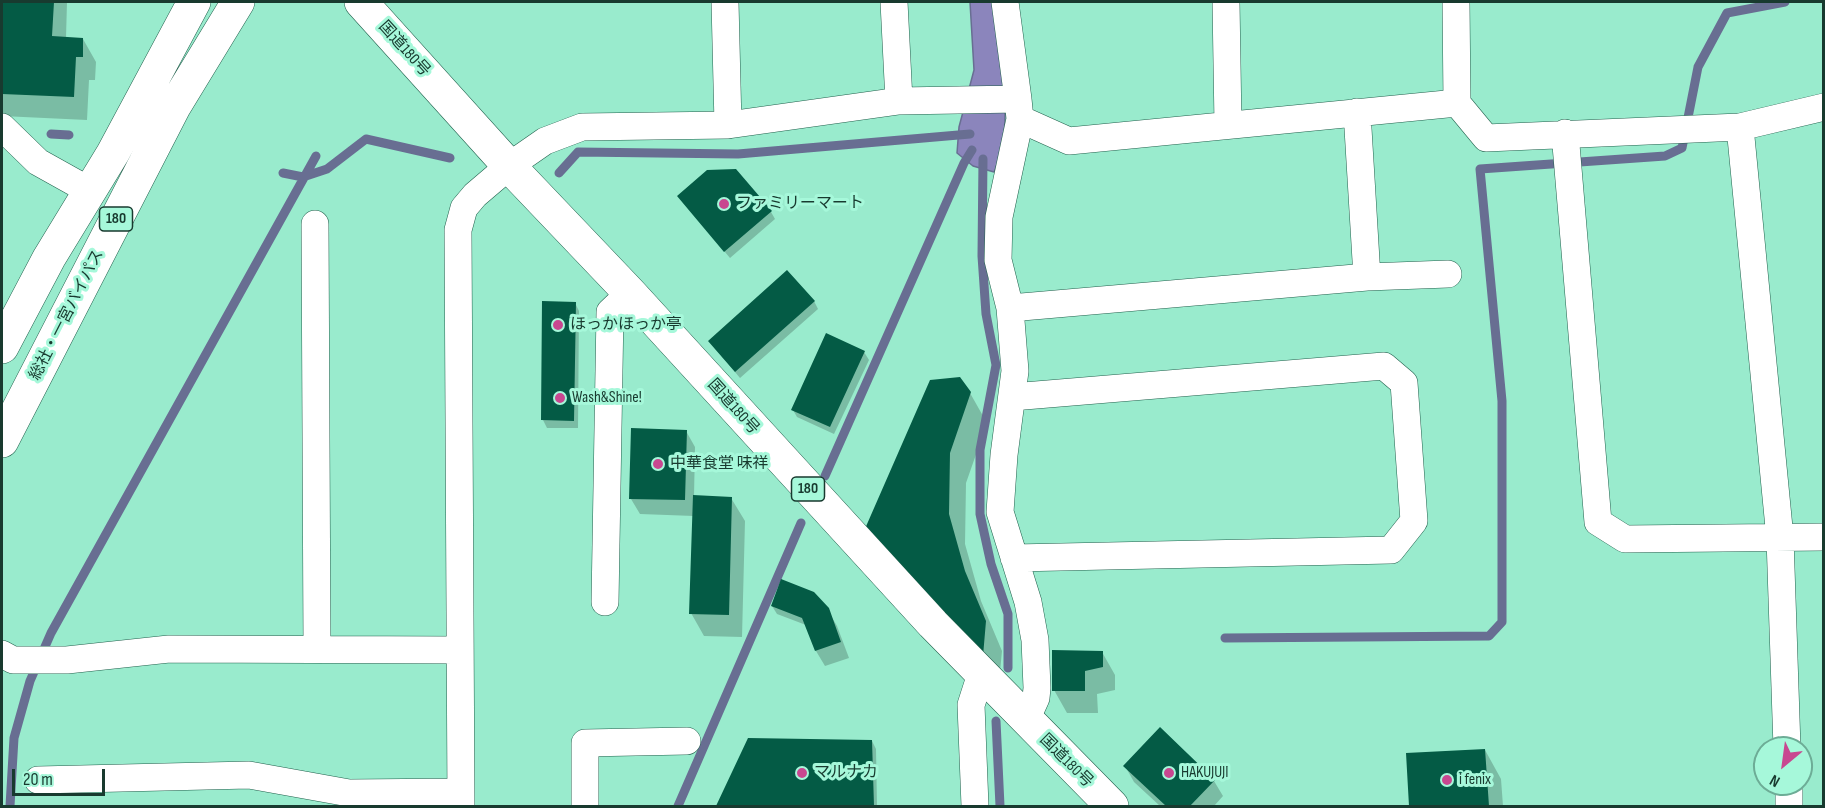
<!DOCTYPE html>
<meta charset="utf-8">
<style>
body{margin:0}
#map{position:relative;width:1825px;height:808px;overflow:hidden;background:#99ebcd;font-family:"Sofia Sans Condensed",sans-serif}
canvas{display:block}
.frame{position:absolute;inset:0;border:3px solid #183a2f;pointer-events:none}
.north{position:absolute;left:1753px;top:736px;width:60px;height:60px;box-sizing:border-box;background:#a6f8da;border:2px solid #6dac96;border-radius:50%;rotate:209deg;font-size:16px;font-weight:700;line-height:24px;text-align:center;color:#183a2f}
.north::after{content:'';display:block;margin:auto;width:21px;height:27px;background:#c84790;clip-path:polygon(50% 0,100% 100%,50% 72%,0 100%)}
.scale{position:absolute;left:12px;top:769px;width:93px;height:27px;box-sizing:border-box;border:3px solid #183a2f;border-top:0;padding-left:8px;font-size:18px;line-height:21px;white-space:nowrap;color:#183a2f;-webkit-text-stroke:4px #a6f8da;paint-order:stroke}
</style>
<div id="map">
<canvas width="1825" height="808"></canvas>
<div class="frame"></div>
<div class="north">N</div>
<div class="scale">20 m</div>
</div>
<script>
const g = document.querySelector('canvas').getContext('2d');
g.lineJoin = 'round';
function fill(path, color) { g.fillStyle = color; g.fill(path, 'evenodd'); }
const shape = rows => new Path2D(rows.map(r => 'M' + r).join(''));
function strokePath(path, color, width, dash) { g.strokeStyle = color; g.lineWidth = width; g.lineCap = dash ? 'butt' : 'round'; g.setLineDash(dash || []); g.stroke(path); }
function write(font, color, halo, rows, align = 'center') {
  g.font = font + ' "Sofia Sans Condensed","Noto Sans JP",sans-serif'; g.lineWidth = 6; g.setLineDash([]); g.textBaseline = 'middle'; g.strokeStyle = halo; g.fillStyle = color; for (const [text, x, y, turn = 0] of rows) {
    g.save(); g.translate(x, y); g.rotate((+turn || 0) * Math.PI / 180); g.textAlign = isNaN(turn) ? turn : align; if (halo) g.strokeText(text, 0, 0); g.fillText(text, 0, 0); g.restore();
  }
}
const water = shape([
 [970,2,996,2,1006,84,1004,147,994,172,973,166,957,153,959,127,974,70,970,2]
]);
fill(water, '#8b85bc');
strokePath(water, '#686e92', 1.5);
fill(shape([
 [2,2,67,2,66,38,83,39,96,62,95,80,89,80,87,120,2,116],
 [679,197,771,212,775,219,730,258],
 [814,301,818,309,740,378,710,342],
 [575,303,579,311,578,428,547,428,543,420],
 [864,352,869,360,834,434,797,417,793,410],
 [970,393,987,423,966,483,965,544,981,601,1002,651,999,682,866,531],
 [686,431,695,447,694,497,731,498,745,521,742,637,704,636,691,613,694,516,640,514,631,499],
 [772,606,827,609,837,626,849,658,825,666,816,651,806,625,777,614],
 [1102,652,1115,675,1115,690,1097,694,1098,713,1067,713,1054,690],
 [749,740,872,741,876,749,877,806,718,806],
 [1485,750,1501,779,1503,806,1411,806,1407,754],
 [1125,766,1214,781,1223,796,1214,806,1160,806,1134,782]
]), '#0003');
strokePath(shape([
 [51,134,69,135],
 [983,159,982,256,986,314,996,365,980,450,980,514,991,564,1008,614,1008,668],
 [283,173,303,177,327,169,366,139,450,158],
 [559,173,578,152,738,154,970,134],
 [825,476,964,163,972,150],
 [1225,638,1489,636,1502,622,1502,401,1480,169,1665,156,1682,148,1698,67,1727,13,1785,2],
 [996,721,1000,806],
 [10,806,14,738,30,681,51,633,316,156],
 [678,806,801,523]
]), '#686e92', 9);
fill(shape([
 [2,2,54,2,52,36,83,38,83,57,76,57,74,97,2,94],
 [736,169,772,211,724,252,677,196,707,170],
 [787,270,815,301,735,372,708,341],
 [542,301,576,302,574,421,541,420],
 [826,333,865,351,830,427,791,410],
 [960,377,971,392,950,453,949,514,965,571,986,621,983,656,864,531,930,380],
 [631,428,687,430,685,500,629,499],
 [693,495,732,497,729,615,689,614],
 [781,579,814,592,829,608,841,642,815,651,802,618,771,606],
 [1052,650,1103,651,1103,667,1085,671,1085,691,1052,691],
 [1160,727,1215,780,1190,806,1166,806,1123,766],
 [748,738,872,740,874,806,716,806],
 [1485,749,1489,806,1409,806,1406,753]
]), '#045b45');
const minor = shape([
 [725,2,728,125],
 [894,2,899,101],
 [1005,2,1018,99],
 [1226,2,1228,125],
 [1456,2,1457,103,1486,138,1740,127,1824,107],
 [1357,112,1367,277],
 [1020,119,999,217,998,260,1010,308,1015,371,1004,455,1000,512,1028,602,1035,640,1037,688,1036,698,1026,720],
 [2,127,38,162,90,191],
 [1740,127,1780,538,1787,748],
 [1565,133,1598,522,1625,539,1824,537],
 [315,224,317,649],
 [1010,308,1367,277,1448,274],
 [1012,397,1384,366,1404,383,1414,521,1391,550,1014,558],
 [605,602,610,312,630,293],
 [2,654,13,660,67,660,169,649,460,650],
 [38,780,249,775,349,793,460,792],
 [1789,784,1789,806],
 [461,806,458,230,464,208,475,195,509,166,545,141,582,127,728,125,899,101,1018,99,1020,119,1069,141,1457,103],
 [585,806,585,743,687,741],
 [975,806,971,705,981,674]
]);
const trunk = shape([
 [361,2,509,166,630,293,933,624,1112,806],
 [2,347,49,258,113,153,194,2],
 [2,441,174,107,238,2]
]);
strokePath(minor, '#22614d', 28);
strokePath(trunk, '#22614d', 34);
strokePath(minor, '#fff', 27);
strokePath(trunk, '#fff', 33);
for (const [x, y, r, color] of [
 [724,204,6,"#c84790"],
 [558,325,6,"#c84790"],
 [560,398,6,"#c84790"],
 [658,464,6,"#c84790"],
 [802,773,6,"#c84790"],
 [1169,773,6,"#c84790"],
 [1447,780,6,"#c84790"]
]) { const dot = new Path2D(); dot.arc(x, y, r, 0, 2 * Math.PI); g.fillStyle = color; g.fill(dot); strokePath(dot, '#a6f8da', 2); }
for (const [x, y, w] of [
 [116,219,33],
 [808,489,33]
]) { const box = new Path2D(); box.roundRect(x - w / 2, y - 12, w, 24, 4.5); g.fillStyle = '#a6f8da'; g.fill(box); strokePath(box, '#183a2f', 1.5); }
write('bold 15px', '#183a2f', null, [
 ["180",116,219],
 ["180",808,489]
]);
write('16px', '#183a2f', '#a6f8da', [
 ["国道180号",404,49,48],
 ["総社・一宮バイパス",67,315,-63],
 ["国道180号",733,407,48],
 ["国道180号",1066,761,45]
]);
write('16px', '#183a2f', '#a6f8da', [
 ["ファミリーマート",736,204],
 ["ほっかほっか亭",570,325],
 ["Wash&Shine!",572,398],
 ["中華食堂 味祥",670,464],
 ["マルナカ",814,773],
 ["HAKUJUJI",1181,773],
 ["i fenix",1459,780]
], 'left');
</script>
